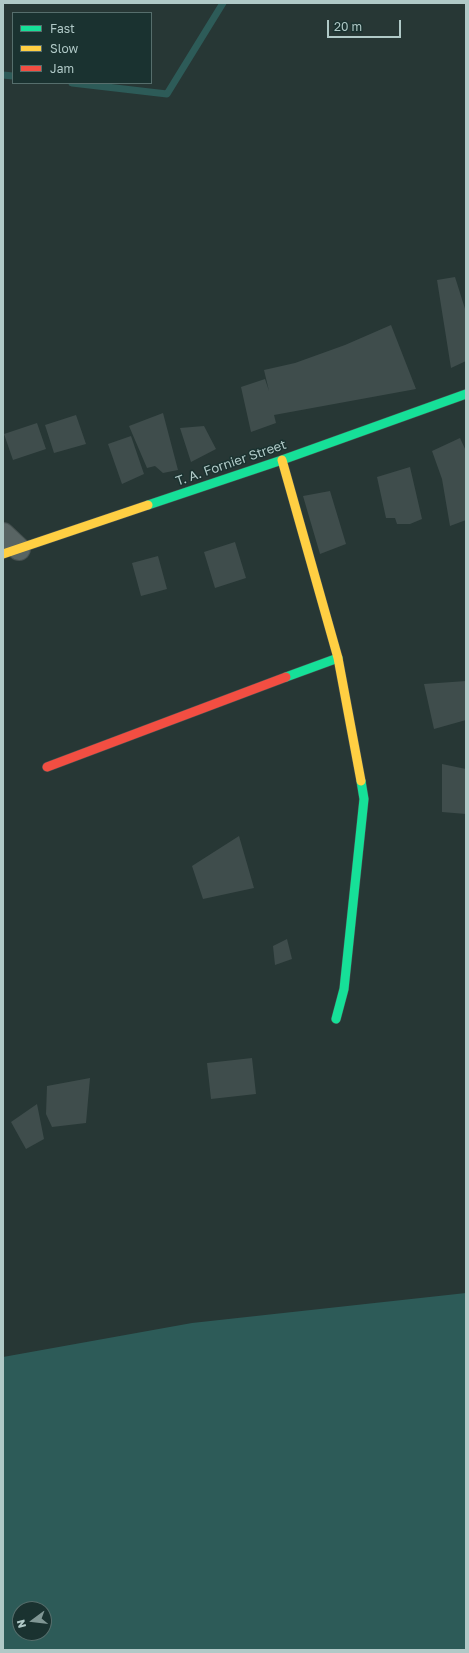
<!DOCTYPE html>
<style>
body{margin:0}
#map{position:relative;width:469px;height:1653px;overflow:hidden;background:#273735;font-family:"Golos Text",sans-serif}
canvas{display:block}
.frame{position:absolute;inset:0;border:4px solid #b0c9c7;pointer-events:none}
.legend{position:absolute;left:12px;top:12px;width:140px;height:72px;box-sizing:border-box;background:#1a3230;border:1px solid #566e6c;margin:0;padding:5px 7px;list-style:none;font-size:12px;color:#b0c9c7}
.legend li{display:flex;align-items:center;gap:8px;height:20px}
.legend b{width:20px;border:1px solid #566e6c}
.north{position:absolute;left:12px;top:1601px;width:40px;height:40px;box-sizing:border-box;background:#1a3230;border:1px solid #566e6c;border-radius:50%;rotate:255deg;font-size:11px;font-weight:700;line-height:16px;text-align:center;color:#b0c9c7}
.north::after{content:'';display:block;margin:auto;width:14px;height:18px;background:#809694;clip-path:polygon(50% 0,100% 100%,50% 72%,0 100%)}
.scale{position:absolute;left:327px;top:20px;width:74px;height:18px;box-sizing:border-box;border:2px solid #b0c9c7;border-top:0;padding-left:5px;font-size:12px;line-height:14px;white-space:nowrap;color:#b0c9c7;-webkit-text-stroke:3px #1a3230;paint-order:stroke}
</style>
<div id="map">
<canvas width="469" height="1653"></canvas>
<div class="frame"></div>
<ul class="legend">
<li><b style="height:5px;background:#16e098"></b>Fast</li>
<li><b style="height:5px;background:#ffcf43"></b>Slow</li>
<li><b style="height:5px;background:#f24e42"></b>Jam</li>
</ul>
<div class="north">N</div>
<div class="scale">20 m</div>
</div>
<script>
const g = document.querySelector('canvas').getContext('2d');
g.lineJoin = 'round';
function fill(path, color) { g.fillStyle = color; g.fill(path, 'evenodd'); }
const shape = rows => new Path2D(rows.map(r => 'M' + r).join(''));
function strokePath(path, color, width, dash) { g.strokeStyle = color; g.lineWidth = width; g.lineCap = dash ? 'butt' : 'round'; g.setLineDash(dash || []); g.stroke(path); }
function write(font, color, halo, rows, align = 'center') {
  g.font = font + ' "Golos Text",sans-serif'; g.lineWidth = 3; g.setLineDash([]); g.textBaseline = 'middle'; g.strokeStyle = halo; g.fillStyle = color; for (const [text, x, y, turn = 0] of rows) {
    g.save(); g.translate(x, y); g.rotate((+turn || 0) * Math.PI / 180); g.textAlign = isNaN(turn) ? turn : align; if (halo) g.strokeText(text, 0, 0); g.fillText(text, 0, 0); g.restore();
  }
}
fill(shape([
 [466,1293,466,1650,3,1650,3,1357,192,1323],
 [20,1609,44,1609,44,1633,20,1633]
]), '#2d5b58');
strokePath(shape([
 [3,75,13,76],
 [72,83,167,94,223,3]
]), '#2d5b58', 7);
fill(shape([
 [455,277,466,312,466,361,451,368,437,280],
 [391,325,416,389,274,415,276,423,251,432,241,387,265,379,269,391,264,370,295,363,345,345],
 [163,413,178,470,163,473,155,466,147,468,129,426],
 [76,415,86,444,54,453,45,425],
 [37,423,46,449,13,460,4,434],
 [204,426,216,449,191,462,180,428],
 [131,436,144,474,122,484,108,444],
 [460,438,466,451,466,520,450,526,442,479,432,451],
 [410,467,422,519,410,524,397,524,395,518,386,518,377,477],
 [330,491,346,544,320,554,303,496],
 [235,542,246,578,215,588,204,552],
 [158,556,167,589,141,596,132,563],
 [466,681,466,720,434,729,424,684],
 [442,764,466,769,466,814,442,812],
 [239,836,254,888,203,899,192,866],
 [287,939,292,959,275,965,273,946],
 [252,1058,256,1094,211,1099,207,1063],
 [90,1078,86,1123,52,1127,46,1114,47,1086],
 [37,1104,44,1139,26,1149,11,1122]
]), '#3f4d4c');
const street = shape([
 [3,534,19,549]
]);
const fast = shape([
 [148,505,282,460,466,394],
 [286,677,338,658],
 [336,1019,344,989,364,799,361,781]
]);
const slow = shape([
 [282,460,338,658,361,781],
 [3,554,148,505]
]);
const jam = shape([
 [47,767,286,677]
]);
strokePath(street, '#465150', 24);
strokePath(fast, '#465150', 10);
strokePath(slow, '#465150', 10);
strokePath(jam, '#465150', 10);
strokePath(street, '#586463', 22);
strokePath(fast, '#16e098', 9);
strokePath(slow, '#ffcf43', 9);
strokePath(jam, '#f24e42', 9);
write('13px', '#b0c9c7', '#1a3230', [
 ["T. A. Fornier Street",231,463,-19]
]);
</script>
